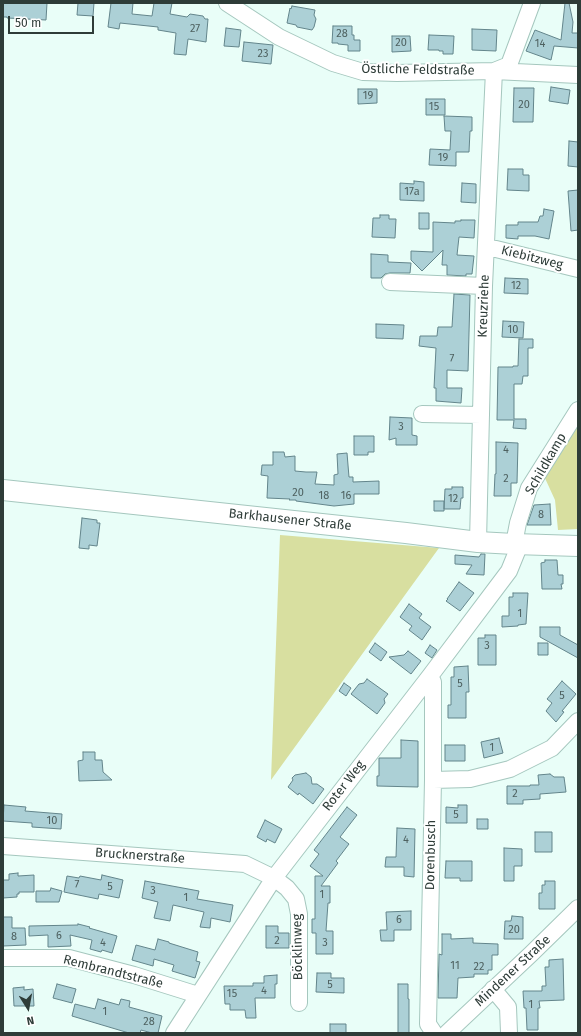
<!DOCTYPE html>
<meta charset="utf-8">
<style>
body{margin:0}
#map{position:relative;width:581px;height:1036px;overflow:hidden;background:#e9fef8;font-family:"Fira Sans",sans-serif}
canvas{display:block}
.frame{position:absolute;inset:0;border:4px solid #2e3c38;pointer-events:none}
.north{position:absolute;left:8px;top:988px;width:40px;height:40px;-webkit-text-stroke:3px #fff;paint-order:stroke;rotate:169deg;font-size:11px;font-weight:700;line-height:16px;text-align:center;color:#2e3c38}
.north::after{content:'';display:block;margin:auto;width:14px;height:18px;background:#2e3c38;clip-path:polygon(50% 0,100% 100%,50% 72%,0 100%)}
.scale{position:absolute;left:8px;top:16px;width:86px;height:18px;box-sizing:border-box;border:2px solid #2e3c38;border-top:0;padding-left:5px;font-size:12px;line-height:14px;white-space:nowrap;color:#2e3c38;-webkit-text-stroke:3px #fff;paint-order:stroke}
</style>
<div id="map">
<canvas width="581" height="1036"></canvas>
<div class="frame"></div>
<div class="north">N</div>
<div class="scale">50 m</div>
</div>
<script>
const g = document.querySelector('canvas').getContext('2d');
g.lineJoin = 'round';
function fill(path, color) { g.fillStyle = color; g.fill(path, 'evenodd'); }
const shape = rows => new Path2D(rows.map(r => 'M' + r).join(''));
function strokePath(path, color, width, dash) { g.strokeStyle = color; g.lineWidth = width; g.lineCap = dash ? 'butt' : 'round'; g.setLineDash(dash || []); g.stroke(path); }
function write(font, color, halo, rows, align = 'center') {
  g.font = font + ' "Fira Sans",sans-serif'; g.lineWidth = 4; g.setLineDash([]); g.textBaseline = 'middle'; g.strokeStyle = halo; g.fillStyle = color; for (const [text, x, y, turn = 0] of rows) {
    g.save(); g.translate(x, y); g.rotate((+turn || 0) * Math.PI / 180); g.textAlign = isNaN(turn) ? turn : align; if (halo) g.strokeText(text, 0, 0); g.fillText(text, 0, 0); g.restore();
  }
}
fill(shape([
 [578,404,578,529,558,530,555,500,538,463],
 [280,535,439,548,271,780]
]), '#d8dfa0');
const building = shape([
 [3,3,47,3,46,20,7,18,7,17,3,17,3,3],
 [78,3,94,3,93,16,77,15,78,3],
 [111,3,133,3,132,14,152,16,154,3,172,3,170,14,187,17,190,14,203,16,205,19,208,19,206,42,188,39,186,55,174,54,176,33,158,30,158,27,120,23,119,29,108,27,111,3],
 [565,3,569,3,573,22,572,33,578,33,578,48,554,46,551,60,526,51,535,30,561,40,565,3],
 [292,6,315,10,314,15,316,19,314,27,312,30,297,27,296,25,287,23,290,8,291,9,292,6],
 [333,26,352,26,352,35,354,35,354,40,360,40,360,51,348,51,348,45,338,44,338,43,332,43,333,26],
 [226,28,241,30,239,47,224,46,226,28],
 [472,29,497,30,496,51,472,50,472,29],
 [429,35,454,36,453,54,443,54,443,51,439,51,439,50,428,50,429,35],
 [392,36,410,36,411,51,392,52,392,36],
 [244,42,273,45,271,64,242,61,244,42],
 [551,87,570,90,568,104,549,101,551,87],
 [514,88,534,88,533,122,513,122,514,88],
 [358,89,377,89,377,103,358,104,358,89],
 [426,99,445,99,445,115,426,115,426,99],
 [444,116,472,117,472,131,470,131,469,152,456,152,456,166,429,165,430,149,450,150,451,131,445,131,444,116],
 [569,141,578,142,578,167,568,166,569,141],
 [508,169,523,169,523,175,529,175,529,191,507,190,508,169],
 [414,181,424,182,424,201,400,200,400,183,414,184,414,181],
 [462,183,476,184,476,203,461,202,462,183],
 [578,190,578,230,571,231,568,191,578,190],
 [544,209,554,211,549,239,535,236,518,236,518,239,506,238,506,225,518,225,518,222,538,222,540,216,543,216,544,209],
 [419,213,429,213,429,229,419,229,419,213],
 [380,215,389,215,389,219,396,219,395,238,372,237,373,218,380,218,380,215],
 [461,220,475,220,474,238,459,237,457,255,474,256,472,274,466,274,466,276,447,275,447,265,442,265,443,250,422,271,411,260,411,251,433,252,433,222,455,223,455,221,461,221,461,220],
 [371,254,388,255,388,262,411,263,410,273,390,273,385,274,381,278,371,278,371,254],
 [505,278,528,279,528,294,504,293,505,278],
 [454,294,470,295,468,371,447,370,447,388,462,388,461,403,436,401,436,388,434,388,436,348,419,346,420,336,437,336,438,327,452,327,454,294],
 [503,321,524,322,523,338,502,337,503,321],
 [376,324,404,325,403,339,376,338,376,324],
 [519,339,533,339,533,348,528,348,528,376,523,376,522,384,514,384,514,419,526,419,526,429,513,428,514,420,497,420,498,367,513,367,513,366,518,366,519,339],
 [390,417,412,418,412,435,417,436,417,445,396,445,396,438,389,440,390,417],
 [354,436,374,436,374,452,368,452,368,455,354,455,354,436],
 [496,442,518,443,517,483,511,483,511,496,494,496,495,474,496,474,496,442],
 [273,452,284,452,285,457,295,456,295,471,306,472,317,472,315,484,334,485,334,475,338,474,337,454,347,453,349,477,353,477,353,482,379,481,379,494,354,494,354,504,334,506,296,501,296,500,289,500,290,499,267,498,268,476,261,475,262,465,273,465,273,452],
 [452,487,463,487,463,498,461,498,460,509,444,509,445,489,452,489,452,487],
 [434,501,444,501,444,511,434,511,434,501],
 [550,504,551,525,527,525,534,505,550,504],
 [82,518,97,520,97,523,100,523,97,546,89,545,89,549,79,548,82,518],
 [481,554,485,554,484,575,466,574,472,565,455,564,455,555,479,557,481,554],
 [545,560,557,560,558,575,563,575,563,584,561,584,562,589,542,589,541,563,545,562,545,560],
 [459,582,474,593,460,611,446,601,448,599,447,599,459,582],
 [513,593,528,593,526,624,518,625,518,626,502,627,502,616,509,616,509,597,513,597,513,593],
 [409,604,422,614,419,618,431,627,422,640,409,630,412,626,400,617,409,604],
 [540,627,560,627,560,635,578,645,578,658,540,637,540,627],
 [485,635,496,635,496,665,478,665,478,638,485,638,485,635],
 [375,643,387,652,381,661,369,652,375,643],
 [538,643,548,643,548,655,538,655,538,643],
 [430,645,437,650,432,658,425,653,430,645],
 [408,651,421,661,411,674,389,657,404,655,408,651],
 [468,666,469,692,466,692,466,718,448,718,448,705,451,705,451,677,454,677,454,667,468,666],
 [367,679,388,694,384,699,385,703,377,714,351,694,359,684,364,683,367,679],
 [562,681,576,694,562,711,564,712,556,722,546,711,552,703,547,699,562,681],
 [344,683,351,688,346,696,339,691,344,683],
 [499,738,503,753,484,758,481,742,499,738],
 [401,740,418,741,418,787,377,786,377,776,379,776,379,758,401,758,401,740],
 [445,745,465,745,465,761,445,761,445,745],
 [83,752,95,752,95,760,102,760,103,772,112,780,79,781,78,761,83,760,83,752],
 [306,773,311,777,312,784,317,784,324,789,313,804,299,793,298,795,288,787,293,780,292,778,295,775,306,773],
 [550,774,554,777,564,777,566,792,540,794,540,799,523,800,523,804,507,804,507,786,530,786,530,785,539,785,538,775,550,774],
 [4,805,26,807,25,811,62,814,61,829,32,827,32,823,3,821,4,805],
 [458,805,467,805,467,823,446,823,446,807,458,808,458,805],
 [347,807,357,815,340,837,349,844,336,861,338,863,321,886,330,886,330,903,328,903,326,931,333,931,333,954,316,954,316,933,312,933,312,919,315,919,315,876,323,876,310,866,319,854,314,850,347,807],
 [477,819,488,819,488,829,477,829,477,819],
 [265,820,282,829,275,843,267,839,266,842,257,837,265,820],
 [397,828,415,829,414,877,404,876,404,867,385,867,386,857,396,857,397,828],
 [535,832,552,832,552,852,535,852,535,832],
 [504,848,522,849,522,866,514,866,514,881,504,881,504,848],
 [446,861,472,861,472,881,460,881,460,878,445,878,446,861],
 [18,873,18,876,34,875,34,892,19,892,19,894,17,894,17,897,3,898,3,880,9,880,9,874,18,873],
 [102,875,123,880,119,898,99,894,98,899,64,892,67,876,79,878,80,876,101,880,102,875],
 [145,881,199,891,197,899,233,905,230,922,211,918,210,928,200,927,204,912,173,905,170,921,154,918,158,902,142,898,145,881],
 [545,881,555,881,555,909,539,909,539,893,542,893,542,885,545,885,545,881],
 [51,888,62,891,59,902,36,902,36,891,50,891,51,888],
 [411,911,411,930,394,930,394,941,381,941,380,930,387,930,386,912,411,911],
 [512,916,523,917,523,939,504,939,505,921,511,921,512,916],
 [3,917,12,917,12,928,25,928,26,945,3,946,3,917],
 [78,924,90,927,89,928,117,936,112,953,102,950,101,952,90,949,92,940,70,935,71,946,48,947,48,935,29,936,29,926,78,925,78,924],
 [266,926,278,926,278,933,289,933,289,948,266,948,266,926],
 [442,934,451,934,451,939,473,938,473,943,498,944,498,955,492,955,492,970,488,970,488,974,474,974,474,977,458,978,457,998,438,998,439,954,442,955,442,934],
 [158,939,169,942,169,943,198,952,196,961,200,962,195,978,172,971,174,965,154,959,153,966,132,960,136,945,155,950,158,939],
 [563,959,564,1000,539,1001,540,1008,538,1008,538,1030,527,1030,526,1008,524,1008,523,991,542,991,542,986,546,986,545,967,549,967,549,960,563,959],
 [317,973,331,973,331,978,344,978,344,993,316,992,317,973],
 [277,975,277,984,275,984,275,998,255,998,256,1018,246,1018,245,1010,230,1010,230,1004,225,1004,224,986,253,986,253,983,264,983,264,976,277,975],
 [57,984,76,989,72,1003,53,998,57,984],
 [398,984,408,984,408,999,409,999,409,1033,398,1033,398,984],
 [24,987,24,990,33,989,34,1006,14,1006,13,988,24,987],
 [98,999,119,1005,121,999,130,1001,129,1007,162,1016,158,1033,152,1033,141,1030,140,1033,129,1033,72,1016,75,1004,95,1009,98,999],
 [330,1024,346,1024,346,1033,330,1033,330,1024]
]);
fill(building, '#acd0d6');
strokePath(building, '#63858b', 1);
const minor = shape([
 [227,3,279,37,333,63,363,72,397,73,494,71,578,75],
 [494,71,509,65,532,3],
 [486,248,496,249,578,269],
 [390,282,484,286],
 [422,414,481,415],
 [478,542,484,286,494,71],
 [514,544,518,523,529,488,578,410],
 [430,676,433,682,433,780,428,1024,434,1033],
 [433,780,470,779,510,769,552,748,578,721],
 [3,846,245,864,274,878,287,888,296,899,299,914,299,1003],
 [3,958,69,958,134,975,198,995],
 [493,989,508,1007,509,1033],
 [174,1033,274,878,430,676,509,571,520,544],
 [447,1033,531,954,578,908]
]);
const major = shape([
 [3,490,406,533,478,542,514,544,578,546]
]);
strokePath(minor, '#a5c7be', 18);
strokePath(major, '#a5c7be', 22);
strokePath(minor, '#fff', 16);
strokePath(major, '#fff', 20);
write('11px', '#4e6160', null, [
 ["27",195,29],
 ["28",342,34],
 ["20",401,43],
 ["14",540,44],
 ["23",263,54],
 ["19",368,96],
 ["20",524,105],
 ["15",434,107],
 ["19",443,158],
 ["17a",412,192],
 ["12",516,286],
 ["10",513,330],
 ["7",452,359],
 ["3",401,427],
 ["4",506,450],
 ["2",506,479],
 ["20",298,493],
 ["18",324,496],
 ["16",346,496],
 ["12",453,499],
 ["8",541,515],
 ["1",520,614],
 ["3",487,646],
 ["5",460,684],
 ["5",562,696],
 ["1",492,748],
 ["2",515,794],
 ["5",456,815],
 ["10",52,821],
 ["4",406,840],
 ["7",77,885],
 ["5",110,887],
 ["3",153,891],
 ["1",322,895],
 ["1",186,898],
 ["6",399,920],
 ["20",514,930],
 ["6",59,936],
 ["8",14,937],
 ["2",277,941],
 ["4",103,943],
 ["3",325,943],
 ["11",455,966],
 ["22",479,967],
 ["5",330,985],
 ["4",264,991],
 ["15",232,994],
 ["1",531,1005],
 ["1",105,1012],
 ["28",149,1022]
]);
write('13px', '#2e3c38', '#fff', [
 ["Östliche Feldstraße",418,70,1],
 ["Kiebitzweg",532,258,14],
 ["Kreuzriehe",484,306,-88],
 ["Schildkamp",546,464,-60],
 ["Barkhausener Straße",290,520,6],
 ["Roter Weg",344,786,-52],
 ["Dorenbusch",431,855,-89],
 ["Brucknerstraße",140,856,4],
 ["Böcklinweg",298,947,-91],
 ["Mindener Straße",513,971,-43],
 ["Rembrandtstraße",113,972,14]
]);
</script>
